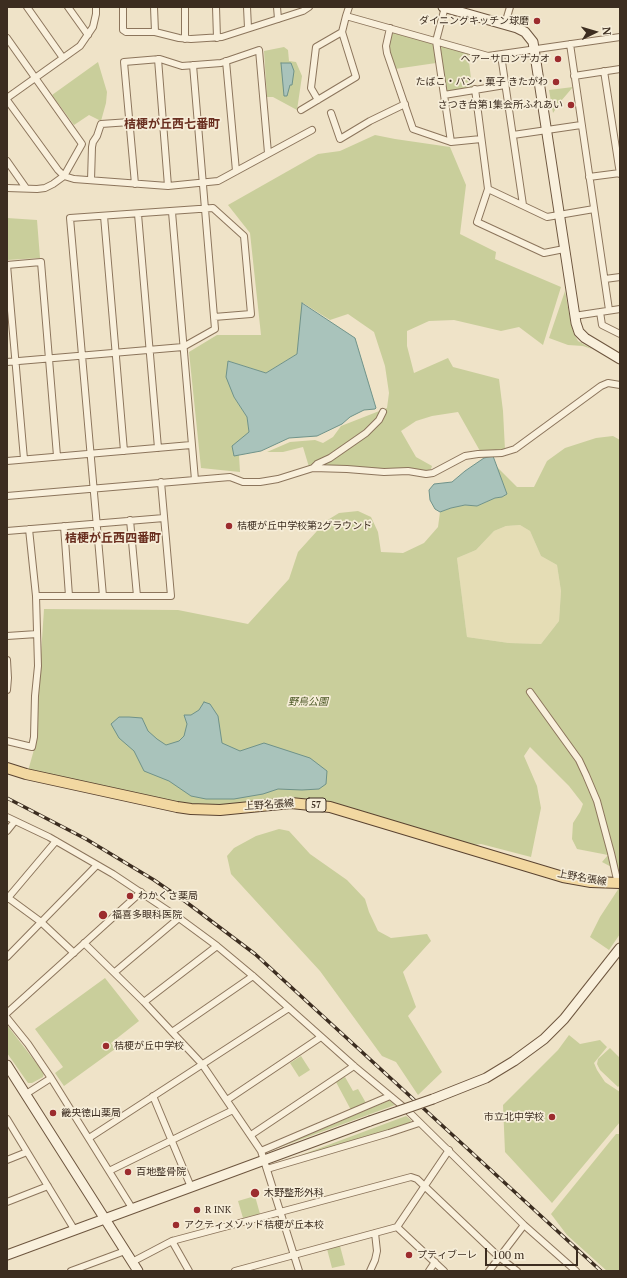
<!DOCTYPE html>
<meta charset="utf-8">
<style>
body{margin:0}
#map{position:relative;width:627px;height:1278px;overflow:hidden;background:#efe3c8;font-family:"PT Serif",serif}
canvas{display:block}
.frame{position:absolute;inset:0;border:8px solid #3c2d20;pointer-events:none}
.north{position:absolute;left:575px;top:12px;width:40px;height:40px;-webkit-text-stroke:3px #f6edd8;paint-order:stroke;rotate:85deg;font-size:11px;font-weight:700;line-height:16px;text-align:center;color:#3c2d20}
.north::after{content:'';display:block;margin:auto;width:14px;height:18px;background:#3c2d20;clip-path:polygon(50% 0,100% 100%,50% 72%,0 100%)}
.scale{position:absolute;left:485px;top:1248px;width:93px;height:18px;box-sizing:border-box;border:2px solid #3c2d20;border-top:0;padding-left:5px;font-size:12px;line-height:14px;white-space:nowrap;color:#3c2d20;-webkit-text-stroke:3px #f6edd8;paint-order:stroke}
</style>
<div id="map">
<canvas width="627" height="1278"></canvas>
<div class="frame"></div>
<div class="north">N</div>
<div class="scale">100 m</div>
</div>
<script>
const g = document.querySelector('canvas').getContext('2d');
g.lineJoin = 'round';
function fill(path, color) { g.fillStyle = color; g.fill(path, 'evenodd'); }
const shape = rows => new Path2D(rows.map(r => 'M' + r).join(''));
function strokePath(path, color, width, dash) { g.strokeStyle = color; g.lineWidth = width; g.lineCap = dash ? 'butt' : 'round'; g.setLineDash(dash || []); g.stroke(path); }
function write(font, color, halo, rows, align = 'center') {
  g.font = font + ' "PT Serif","Noto Sans JP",serif'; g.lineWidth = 3.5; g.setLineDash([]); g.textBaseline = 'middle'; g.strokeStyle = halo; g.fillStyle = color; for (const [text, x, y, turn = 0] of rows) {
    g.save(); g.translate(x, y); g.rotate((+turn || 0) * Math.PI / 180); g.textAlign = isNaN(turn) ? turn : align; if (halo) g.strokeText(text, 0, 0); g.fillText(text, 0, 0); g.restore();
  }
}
fill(shape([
 [520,525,530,531,541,556,557,565,561,591,559,621,541,644,509,643,467,637,457,558,476,550,494,531,506,526]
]), '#e5ddb5');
fill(shape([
 [394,33,432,43,434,45,436,63,395,69,390,53,389,45,391,34],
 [442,46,468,53,472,87,448,92,446,90,440,48],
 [284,47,288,50,289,61,296,62,302,76,297,110,273,97,267,97,264,51],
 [98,62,107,92,106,103,101,121,89,115,74,125,52,95],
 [573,87,561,101,553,113,549,90],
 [375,135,395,139,450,147,466,185,460,234,496,252,495,259,561,287,543,345,519,327,501,331,454,320,429,321,407,331,407,346,414,373,448,358,453,367,499,379,503,411,505,450,480,451,458,412,432,416,416,421,401,431,416,457,432,466,431,469,426,471,386,470,319,465,309,467,303,447,283,452,267,452,290,442,315,440,323,443,333,437,341,426,387,408,389,393,385,366,374,332,348,314,330,320,303,303,297,354,266,373,228,361,234,397,247,417,249,432,234,456,239,455,240,472,201,468,189,352,217,335,261,335,250,233,228,205,318,154,340,151],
 [7,218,37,220,40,258,7,260],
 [565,291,571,324,574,334,578,341,592,349,583,346,568,345,549,338],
 [613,436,620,440,620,873,619,871,602,862,608,855,577,849,572,839,573,823,580,812,583,804,569,786,530,747,524,756,537,786,541,808,531,857,481,844,474,845,427,832,291,799,257,801,226,806,188,806,28,771,35,746,44,609,178,610,248,624,289,579,298,552,326,521,339,513,358,511,371,517,378,532,381,552,403,553,424,543,438,527,440,512,451,508,465,505,477,506,495,498,502,497,507,494,496,466,517,487,534,487,547,461,565,448,596,438],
 [520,525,530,531,541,556,557,565,561,591,559,621,541,644,509,643,467,637,457,558,476,550,494,531,506,526],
 [279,829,289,831,310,854,347,880,365,899,369,912,378,931,391,938,427,934,431,941,403,972,416,1007,408,1016,442,1072,418,1095,396,1062,382,1056,320,971,231,874,227,856,234,848,256,836],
 [619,888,620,888,620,934,609,950,590,937,600,917],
 [105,978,139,1021,111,1043,115,1049,64,1086,55,1073,63,1067,35,1029],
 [7,1025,44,1073,43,1077,32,1083,28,1083,7,1053],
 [569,1035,580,1044,600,1040,607,1047,594,1063,597,1070,605,1082,620,1092,620,1122,552,1203,505,1152,503,1105,558,1050],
 [610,1048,620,1058,620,1085,618,1087,600,1070,597,1064,598,1059],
 [301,1056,310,1070,299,1077,290,1063],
 [345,1077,353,1091,358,1089,366,1103,351,1110,336,1082],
 [388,1101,391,1101,395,1105,272,1150],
 [406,1116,411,1120,410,1124,277,1164],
 [616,1134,620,1134,620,1271,607,1271,567,1235,551,1214],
 [255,1196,260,1214,243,1218,238,1201],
 [340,1246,345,1265,332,1268,327,1249]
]), '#c9ce9b');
const water = shape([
 [281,63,291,63,294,71,292,85,290,85,287,96,284,96,281,63],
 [302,303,355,338,376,408,375,409,364,410,350,417,342,424,317,436,289,438,261,451,234,456,232,446,249,432,247,417,234,397,226,377,228,361,266,373,297,354,302,303],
 [493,456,507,494,502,497,495,498,477,506,465,505,451,508,440,512,435,509,430,500,429,490,434,484,452,482,465,471,484,458,493,456],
 [204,702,210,704,218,716,222,743,240,751,264,743,310,758,327,771,326,784,319,789,302,790,278,789,263,794,234,799,206,799,191,796,169,781,144,771,134,751,119,738,111,724,119,717,129,717,142,718,148,731,157,739,166,745,179,741,184,736,187,724,184,715,191,715,199,710,204,702]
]);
fill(water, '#a9c3bb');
strokePath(water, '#6f9289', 1);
const street = shape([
 [27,7,63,58],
 [68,7,88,35],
 [123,7,123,30,126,32,155,32,179,38,191,39,222,37,303,11,309,7],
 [154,7,155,32],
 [185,7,185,39],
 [216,7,217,38],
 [247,7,248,28],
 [277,7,278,19],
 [349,7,346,16,488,56,620,37],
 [505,24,510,7],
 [390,28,386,46,387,53,413,129,451,142,481,139],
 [7,38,82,144,64,176,53,184,45,188,37,189,7,188],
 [570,44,609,310],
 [501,55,523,205],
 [158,59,168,186],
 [226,61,236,171],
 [604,71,620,174],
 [574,76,620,69],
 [475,89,488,189,477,222,544,253,564,249],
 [444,95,436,41,445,7],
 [7,98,80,46,93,27,96,14,96,7],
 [7,100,58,170,64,176,74,179,168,186,218,181,312,130],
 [318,100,311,88,316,47,342,32],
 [301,110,356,77,342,32,346,16],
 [331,113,340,139,370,121,405,104],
 [513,135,581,125],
 [451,142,444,95,505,85],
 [7,161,26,188],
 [589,177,620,173],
 [91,180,92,147,93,142,97,136,101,124,130,122],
 [135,184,124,62,160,59,182,66,221,63,259,50,268,153],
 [488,189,547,217,594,209],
 [172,212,195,480],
 [138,214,158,448],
 [104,216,124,451],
 [605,279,620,277],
 [600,312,602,325,620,334],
 [574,316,620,309],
 [7,362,183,347,215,329,193,65],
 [24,459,7,265,41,262,57,456],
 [7,461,191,445],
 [313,468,317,464,330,458,366,433,379,420,383,412],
 [7,496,230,477,243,482,260,482,278,479,313,468,347,469,384,472,408,471,426,474,433,473,465,456,478,454,502,453,515,449,601,386,608,383,620,385],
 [130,520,137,596],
 [64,526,69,596],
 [7,531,164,518],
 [36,596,171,596,161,482],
 [103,596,70,218,213,208,244,236,251,314,214,317],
 [7,636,37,634],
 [7,660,8,678,7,690],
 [530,692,579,760,586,775,597,801,611,853,618,884],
 [7,741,32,747,34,737,35,696,38,666,36,596,29,529],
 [7,817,49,837,113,874,179,918,217,946,253,976,354,1066,406,1109,524,1225,576,1271],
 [7,831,15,821],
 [7,897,41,922,74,953],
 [7,899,56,841],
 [84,943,144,1002,202,1064,261,1151,299,1271],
 [7,957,97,865],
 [115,972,179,918],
 [144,1002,217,946],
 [7,1013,141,892],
 [7,1018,28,1044,51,1078,132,1208],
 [172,1032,253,976],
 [26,1094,51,1078],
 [153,1096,191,1187],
 [227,1100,321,1037],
 [7,1119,74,1229],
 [251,1135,354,1066],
 [89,1138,289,1008],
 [261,1151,390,1096],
 [7,1160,27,1152],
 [267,1169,389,1133,419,1123],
 [109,1171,233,1110],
 [7,1202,48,1186],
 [397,1227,444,1271],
 [172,1241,189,1271],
 [132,1262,172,1241,411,1177,417,1179,499,1257,517,1271],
 [71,1271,125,1251],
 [235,1271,397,1227,449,1150],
 [370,1271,375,1260,377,1251,375,1233],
 [429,1271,435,1262],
 [489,1271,524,1225]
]);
const secondary = shape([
 [443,7,517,28,525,32,533,42,576,323,579,332,585,338,620,359],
 [7,1065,138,1271],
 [433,1099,486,1078,514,1061,544,1039,564,1019,620,948],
 [7,1255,370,1121]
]);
const primary = shape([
 [7,768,26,774,177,807,191,809,220,810,291,803,330,807,563,877,591,882,620,883]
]);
strokePath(street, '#8c755c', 8);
strokePath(secondary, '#6e563f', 11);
strokePath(primary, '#5a4330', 12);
strokePath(street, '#f9f0dc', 6);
strokePath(secondary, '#f9f0dc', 9);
strokePath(primary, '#f2d8a1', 10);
const rail = shape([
 [7,798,86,839,154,880,186,902,255,954,601,1271]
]);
strokePath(rail, '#3c2d20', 3.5);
strokePath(rail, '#f6edd8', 2, [6]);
const secondaryBridge = shape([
 [370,1121,433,1099]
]);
strokePath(secondaryBridge, '#6e563f', 11, []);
strokePath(secondaryBridge, '#f9f0dc', 9);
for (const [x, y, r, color] of [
 [537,21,4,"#9c2c2e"],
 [558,59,4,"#9c2c2e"],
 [556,82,4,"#9c2c2e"],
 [571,105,4,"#9c2c2e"],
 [229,526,4,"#9c2c2e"],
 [130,896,4,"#9c2c2e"],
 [103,915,5,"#9c2c2e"],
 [106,1046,4,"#9c2c2e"],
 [53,1113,4,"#9c2c2e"],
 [552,1117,4,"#9c2c2e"],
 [128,1172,4,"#9c2c2e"],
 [255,1193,5,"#9c2c2e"],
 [197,1210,4,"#9c2c2e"],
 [176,1225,4,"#9c2c2e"],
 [409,1255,4,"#9c2c2e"]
]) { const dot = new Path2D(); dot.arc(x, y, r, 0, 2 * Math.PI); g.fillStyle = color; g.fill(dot); strokePath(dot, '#f6edd8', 1.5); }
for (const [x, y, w] of [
 [316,805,20]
]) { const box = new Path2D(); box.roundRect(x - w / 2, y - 7, w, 14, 3); g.fillStyle = '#f6edd8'; g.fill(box); strokePath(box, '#3c2d20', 1); }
write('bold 9px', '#3c2d20', null, [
 ["57",316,805]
]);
write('10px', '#3c2d20', '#f6edd8', [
 ["ダイニングキッチン球磨",529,21,"right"],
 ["ヘアーサロンナカオ",550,59,"right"],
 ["たばこ・パン・菓子 きたがわ",548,82,"right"],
 ["さつき台第1集会所ふれあい",563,105,"right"],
 ["桔梗が丘中学校第2グラウンド",237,526],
 ["わかくさ薬局",138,896],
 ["福喜多眼科医院",112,915],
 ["桔梗が丘中学校",114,1046],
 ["畿央徳山薬局",61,1113],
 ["市立北中学校",544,1117,"right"],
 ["百地整骨院",136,1172],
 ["木野整形外科",264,1193],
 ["R INK",205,1210],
 ["アクティメソッド桔梗が丘本校",184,1225],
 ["プティブーレ",417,1255]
], 'left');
write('italic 10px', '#4d5927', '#f6edd8', [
 ["野鳥公園",308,702]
]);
write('10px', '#3c2d20', '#f6edd8', [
 ["上野名張線",269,805,-4],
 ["上野名張線",582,878,10]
]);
write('bold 12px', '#692e1f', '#f6edd8', [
 ["桔梗が丘西七番町",172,125],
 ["桔梗が丘西四番町",113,539]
]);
</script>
